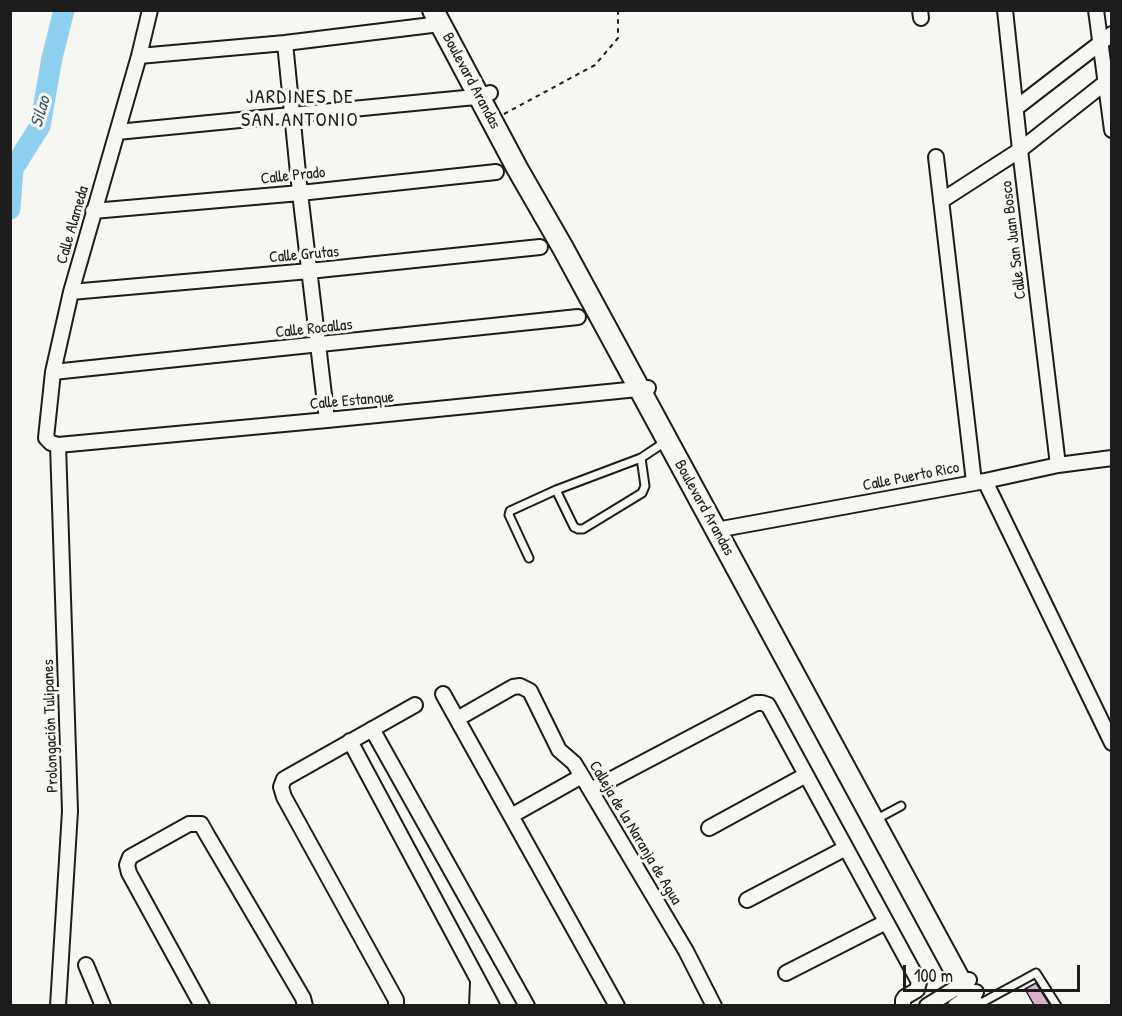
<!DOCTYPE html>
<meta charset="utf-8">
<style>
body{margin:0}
#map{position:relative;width:1122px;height:1016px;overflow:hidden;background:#f6f6f2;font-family:"Patrick Hand",sans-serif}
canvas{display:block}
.frame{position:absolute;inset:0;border:12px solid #1c1c1c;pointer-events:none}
.scale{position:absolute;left:903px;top:965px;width:177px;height:27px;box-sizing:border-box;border:3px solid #1c1c1c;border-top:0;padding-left:8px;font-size:18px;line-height:21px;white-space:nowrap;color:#1c1c1c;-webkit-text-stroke:4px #f6f6f2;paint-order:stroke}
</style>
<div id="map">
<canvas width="1122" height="1016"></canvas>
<div class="frame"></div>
<div class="scale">100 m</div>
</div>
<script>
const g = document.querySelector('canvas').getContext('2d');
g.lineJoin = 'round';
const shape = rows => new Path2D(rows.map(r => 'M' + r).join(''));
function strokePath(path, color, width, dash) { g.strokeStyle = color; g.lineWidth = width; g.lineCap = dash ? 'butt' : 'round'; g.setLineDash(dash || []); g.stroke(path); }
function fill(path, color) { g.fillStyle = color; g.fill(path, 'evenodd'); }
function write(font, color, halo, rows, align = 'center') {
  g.font = font + ' "Patrick Hand",sans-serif'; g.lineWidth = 6; g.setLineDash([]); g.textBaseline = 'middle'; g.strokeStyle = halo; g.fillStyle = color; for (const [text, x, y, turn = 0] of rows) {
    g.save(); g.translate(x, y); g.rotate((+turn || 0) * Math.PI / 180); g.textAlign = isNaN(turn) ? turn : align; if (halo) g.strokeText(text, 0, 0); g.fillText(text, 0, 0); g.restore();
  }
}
strokePath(shape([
 [10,209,13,169,40,126,52,58,64,10]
]), '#8fd0f1', 21);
const building = shape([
 [1036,983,1050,1005,1034,1005,1025,989,1036,983]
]);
fill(building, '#dfadcc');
strokePath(building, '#1c1c1c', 1.5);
const service = shape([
 [556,490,574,527,578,529,583,529,642,493,645,486,641,458],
 [529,558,509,515,510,511,556,490,641,458,665,442],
 [875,820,901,806],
 [983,1002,1036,973,1057,1006]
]);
const minor = shape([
 [150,10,139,56,71,292,53,372,46,438,51,443,58,445,327,420,648,388],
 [920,10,921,18],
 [1005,10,1020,150,1058,465],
 [1096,10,1112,130],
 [285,43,300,193,327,420],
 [139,56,285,43,440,24],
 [1016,108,1112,34],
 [117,132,465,98,479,97,490,93],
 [936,157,974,482],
 [941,201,1020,150,1106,82],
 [93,211,300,193,496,172],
 [71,292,309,271,540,247],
 [53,372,578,317],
 [985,481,1112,743],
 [716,530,985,481,1058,465,1112,458],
 [443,694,617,1006],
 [457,719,513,687,520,686,530,691,559,750,574,763,582,776,686,951,714,1006],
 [372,729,527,1006],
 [350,741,492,1006],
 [591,790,756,703,762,703,768,705,919,982,917,990,905,997,903,1000,903,1006],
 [511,816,582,776],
 [709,828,806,775],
 [747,900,846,848],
 [86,965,103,1006],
 [786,973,886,922],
 [58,1006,70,811,58,445],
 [202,1006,129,873,127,865,130,857,189,824,201,824,206,833,303,998,305,1006],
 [396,1006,396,1000,284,797,281,787,284,779,415,705],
 [477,1006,478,982],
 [927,1006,969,980],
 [955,1006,976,992]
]);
const secondary = shape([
 [433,10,517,168,563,248,716,530,974,1006]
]);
strokePath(service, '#1c1c1c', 11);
strokePath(minor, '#1c1c1c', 18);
strokePath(secondary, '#1c1c1c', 24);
strokePath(shape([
 [504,114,595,65,618,38,618,10]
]), '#1c1c1c', 2, [4.5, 4.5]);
strokePath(service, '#f6f6f2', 7);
strokePath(minor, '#f6f6f2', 14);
strokePath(secondary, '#f6f6f2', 20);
write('16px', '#1c1c1c', '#f6f6f2', [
 ["Boulevard Arandas",471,81,62],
 ["Calle Prado",293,176,-6],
 ["Calle Alameda",73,225,-74],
 ["Calle San Juan Bosco",1014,240,-97],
 ["Calle Grutas",304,255,-5],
 ["Calle Rocallas",314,329,-6],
 ["Calle Estanque",352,401,-5],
 ["Calle Puerto Rico",911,477,-11],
 ["Boulevard Arandas",704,508,61],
 ["Prolongación Tulipanes",51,726,-92],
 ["Calleja de la Naranja de Agua",635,833,59]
]);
write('italic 18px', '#445b67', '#f6f6f2', [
 ["Silao",41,112,-74]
]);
g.letterSpacing = '1.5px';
write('20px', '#1c1c1c', '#f6f6f2', [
 ["JARDINES DE",300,98],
 ["SAN ANTONIO",300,121]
]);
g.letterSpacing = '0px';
</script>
